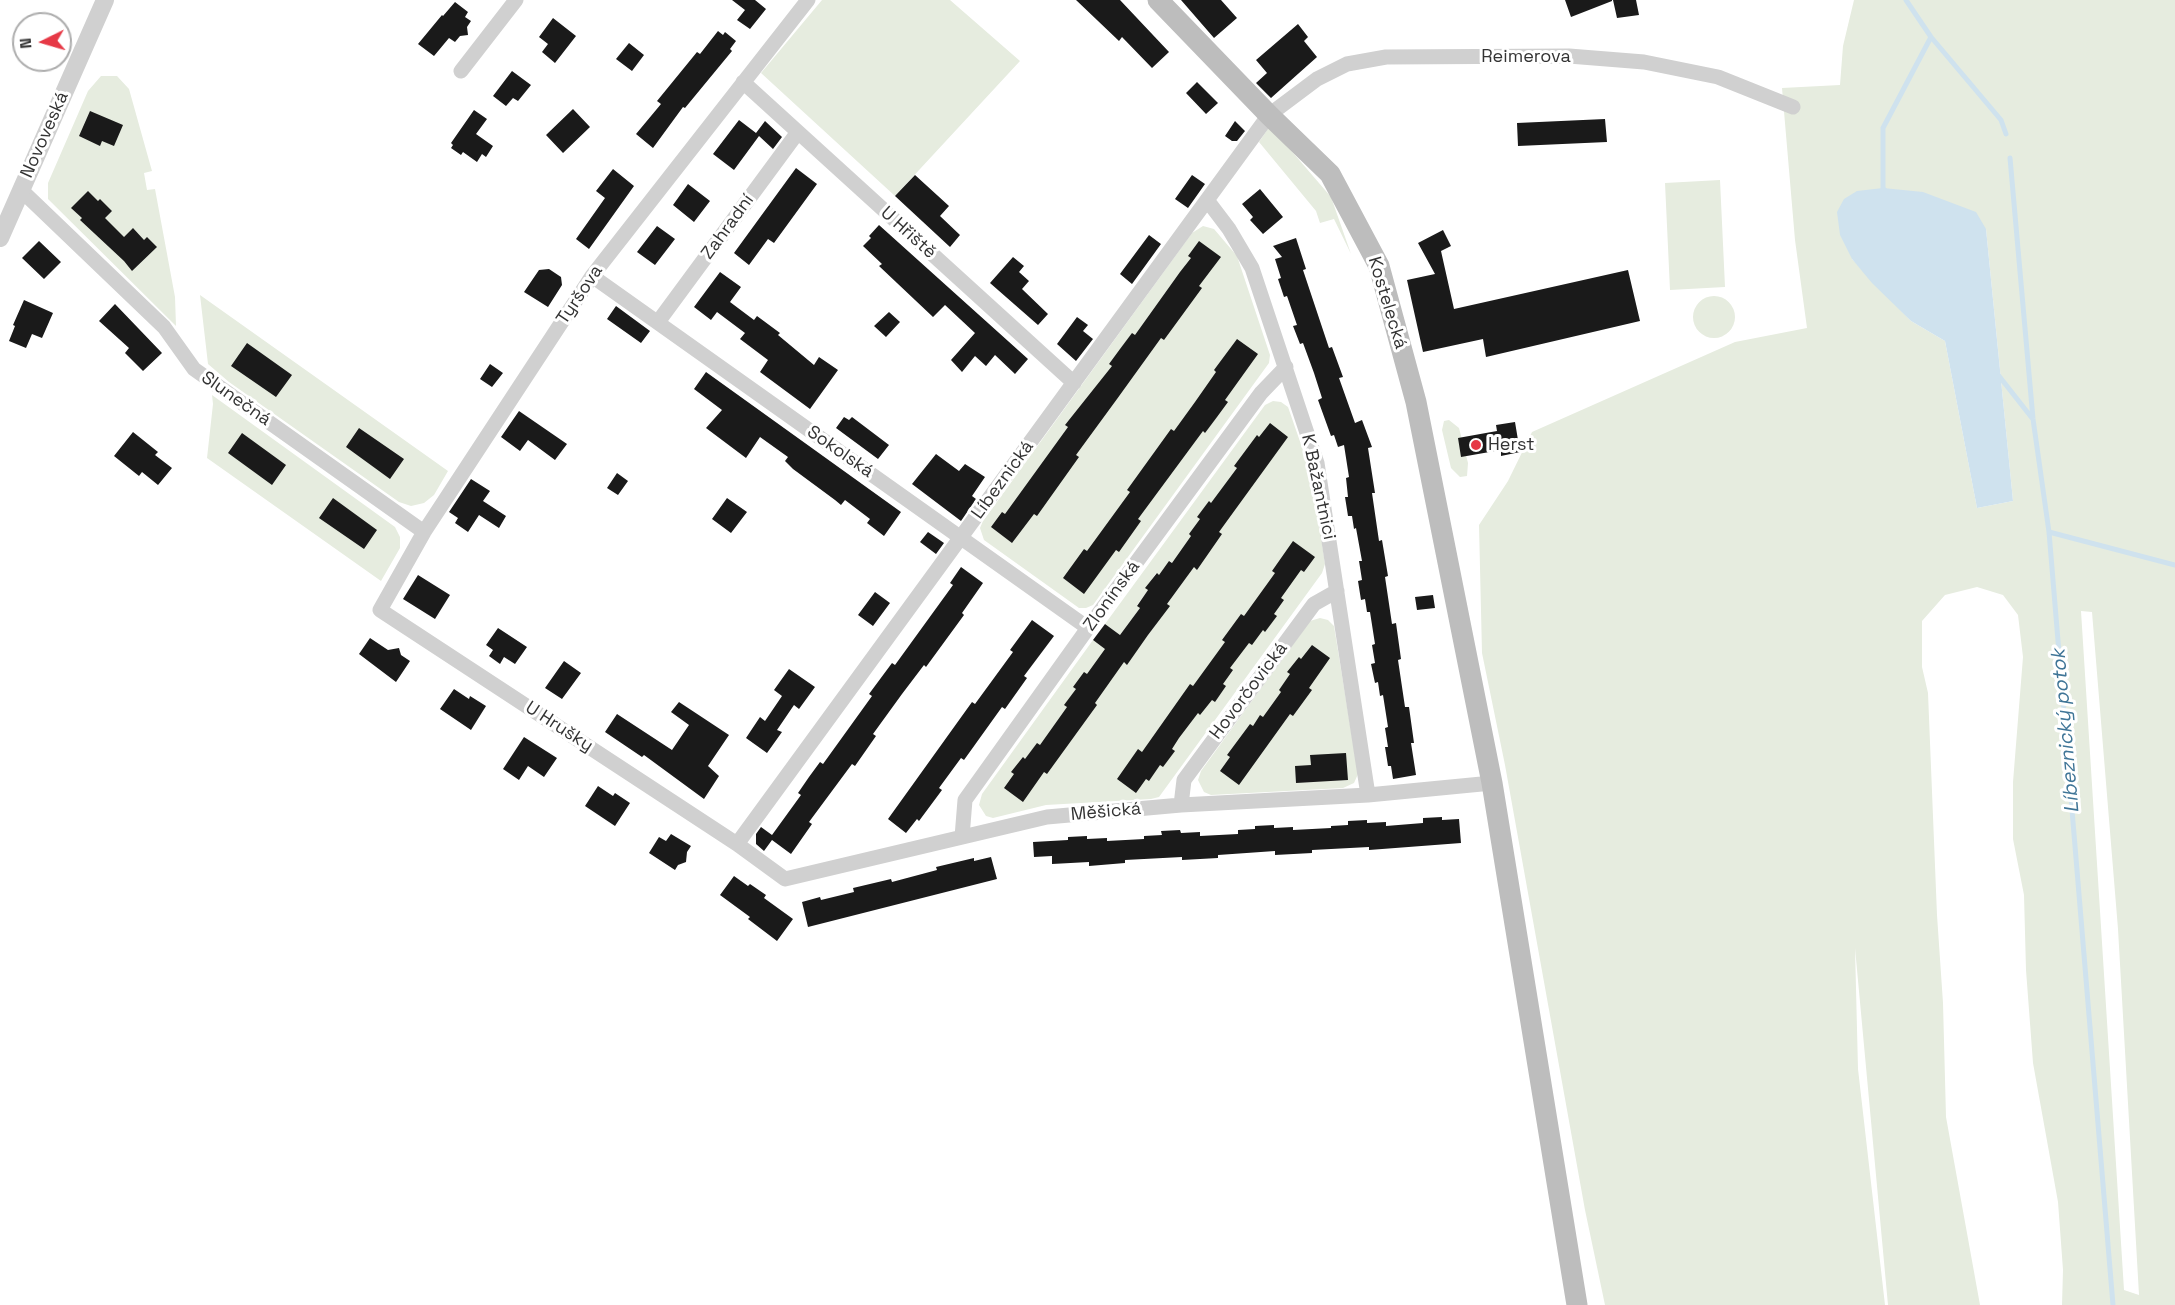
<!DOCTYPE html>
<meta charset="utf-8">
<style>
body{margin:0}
#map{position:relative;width:2175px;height:1305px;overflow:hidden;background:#fff;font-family:"Space Grotesk",sans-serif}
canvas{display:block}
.north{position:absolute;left:12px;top:12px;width:60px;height:60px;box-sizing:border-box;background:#fff;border:2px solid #adadad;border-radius:50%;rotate:265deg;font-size:16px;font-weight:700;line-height:24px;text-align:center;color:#333}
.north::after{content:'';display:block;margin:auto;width:21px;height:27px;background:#e63946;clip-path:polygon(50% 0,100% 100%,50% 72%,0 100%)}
</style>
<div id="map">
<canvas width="2175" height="1305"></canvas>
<div class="north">N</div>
</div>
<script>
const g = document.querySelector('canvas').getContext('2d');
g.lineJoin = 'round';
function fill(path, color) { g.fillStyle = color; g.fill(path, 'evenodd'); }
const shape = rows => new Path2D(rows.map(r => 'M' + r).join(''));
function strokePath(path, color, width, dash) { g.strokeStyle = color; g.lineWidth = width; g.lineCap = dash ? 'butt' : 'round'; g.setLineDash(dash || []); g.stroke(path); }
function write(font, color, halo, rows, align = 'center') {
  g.font = font + ' "Space Grotesk",sans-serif'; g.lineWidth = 6; g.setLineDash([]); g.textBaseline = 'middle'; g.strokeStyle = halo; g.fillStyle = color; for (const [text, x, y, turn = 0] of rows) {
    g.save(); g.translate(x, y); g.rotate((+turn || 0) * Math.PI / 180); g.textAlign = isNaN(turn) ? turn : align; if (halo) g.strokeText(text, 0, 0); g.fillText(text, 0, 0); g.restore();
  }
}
fill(shape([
 [822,0,950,0,1020,61,895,196,761,73],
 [1854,0,2175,0,2175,1305,2062,1305,2063,1270,2058,1202,2033,1063,2026,970,2024,895,2013,839,2013,782,2023,657,2018,615,2003,595,1977,587,1945,595,1922,621,1922,667,1928,693,1937,915,1943,1003,1946,1117,1980,1305,1888,1305,1855,948,1858,1069,1885,1305,1605,1305,1585,1210,1505,765,1482,653,1479,525,1508,481,1532,432,1735,342,1807,328,1795,240,1782,88,1840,85,1843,46],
 [1986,229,2013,501,1977,508,1945,341,1911,321,1852,259],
 [2081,611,2092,612,2118,929,2139,1295,2124,1290],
 [101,76,117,76,129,89,150,164,152,171,144,173,147,190,155,189,175,297,176,326,48,199,48,183,88,91],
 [1270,126,1331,197,1351,254,1334,219,1320,223,1316,211,1259,142],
 [1720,180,1725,287,1670,290,1665,183],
 [1203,226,1214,229,1237,256,1270,355,1269,363,1093,605,1086,608,1079,608,984,540,980,528,983,521,1192,233],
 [200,295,448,471,434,495,424,503,411,506,399,502,229,382,208,364],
 '1693 317a21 21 0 1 1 42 0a21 21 0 1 1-42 0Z',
 [212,395,395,527,400,537,400,548,381,581,207,458,213,404],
 [1273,401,1281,402,1288,407,1312,476,1325,564,1322,573,1159,797,1151,799,1046,805,993,818,986,816,979,805,982,794,1093,640,1127,664,1169,606,1167,604,1188,575,1170,561,1159,575,1156,573,1146,588,1148,590,1137,605,1140,608,1120,635,1105,624,1265,405],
 [1449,420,1459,428,1468,463,1467,476,1460,477,1451,468,1442,430,1444,421],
 [1320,618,1328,620,1334,626,1358,774,1354,783,1343,788,1211,795,1204,792,1198,780,1201,771,1310,621]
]), '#e6ecdf');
fill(shape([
 [1883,188,1923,192,1976,212,1986,229,2013,501,1977,508,1945,341,1911,321,1872,283,1852,259,1840,235,1837,212,1844,199,1857,191]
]), '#cfe2ee');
strokePath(shape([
 [1906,0,1931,37,2001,120,2006,134],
 [2010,158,2033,419,2049,532,2113,1305],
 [1886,192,1883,188,1883,128,1931,37],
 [1999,376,2032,418],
 [2049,532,2175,565]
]), '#cfe2ee', 5);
fill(shape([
 [732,0,755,0,766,9,750,29,737,20,745,10],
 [1076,0,1120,0,1169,52,1152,68,1122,37,1119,41],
 [1181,0,1221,0,1237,18,1214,38],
 [1565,0,1612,0,1612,1,1571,17],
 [1613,0,1636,0,1639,15,1617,18],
 [455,2,468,12,465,17,471,21,467,27,468,35,460,36,455,42,449,38,434,56,418,44,442,15,443,16],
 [553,18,576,36,555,63,542,52,548,44,539,37],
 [1298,24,1308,37,1304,41,1317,57,1271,98,1256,83,1267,73,1256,60],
 [718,31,723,35,725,32,736,41,730,49,732,51,685,108,683,107,653,148,636,134,661,104,657,101,697,52,700,54],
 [629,43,644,55,632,71,616,59],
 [512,71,531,85,518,101,513,98,506,106,493,96],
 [1197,82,1218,103,1206,114,1186,93],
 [573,109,590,127,563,153,546,135],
 [474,110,487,119,476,134,493,146,486,157,482,154,477,162,463,152,461,155,451,148,453,145,451,143],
 [90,111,123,125,114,146,102,141,100,146,79,136],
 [1605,119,1607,142,1518,146,1517,123],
 [739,120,756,133,765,121,782,137,773,149,759,136,734,170,713,154],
 [1235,121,1245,131,1237,141,1232,141,1225,136],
 [796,168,817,184,774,243,768,239,749,265,734,253],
 [613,169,634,186,589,249,576,239,605,198,596,191],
 [915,175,949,206,940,216,960,235,950,247,895,196],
 [1192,175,1205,184,1188,208,1175,199],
 [688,184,710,201,694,222,673,205],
 [1260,189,1283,217,1263,234,1250,220,1253,217,1242,204],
 [88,191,98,201,100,199,112,211,105,218,124,237,133,228,144,240,147,237,157,247,132,271,124,261,80,220,82,218,71,208],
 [879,225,1028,359,1015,374,995,355,986,366,975,356,962,372,951,360,975,333,945,305,933,317,879,266,882,264,863,246,871,238,869,236],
 [657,226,675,239,655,265,637,252],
 [1443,230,1451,246,1441,251,1454,309,1628,270,1640,321,1486,357,1483,339,1423,352,1407,280,1435,274,1418,243],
 [1149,235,1161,244,1132,284,1120,274],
 [1296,238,1306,269,1303,270,1329,348,1332,347,1343,377,1339,378,1355,423,1362,420,1372,447,1368,448,1375,493,1372,493,1379,541,1382,540,1388,576,1385,577,1392,624,1396,623,1401,659,1398,660,1405,707,1409,707,1414,743,1411,743,1416,775,1393,779,1391,766,1388,766,1385,747,1388,747,1385,728,1388,727,1383,695,1380,696,1378,682,1375,683,1371,664,1375,663,1372,645,1375,644,1370,612,1367,612,1365,599,1361,600,1358,581,1362,580,1359,561,1362,561,1356,528,1354,529,1352,516,1348,516,1345,497,1348,497,1346,478,1349,477,1344,445,1338,447,1334,435,1331,436,1318,400,1322,398,1314,373,1303,343,1300,344,1293,326,1297,325,1287,296,1284,297,1278,279,1281,278,1275,259,1282,257,1273,246],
 [39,241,61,262,44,279,22,258],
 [1199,241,1221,257,1199,286,1202,288,1164,340,1161,338,1117,399,1076,455,1079,457,1037,516,1034,514,1012,543,991,527,1002,512,1005,514,1068,427,1065,425,1112,366,1109,364,1120,349,1132,333,1135,335,1180,272,1191,258,1188,256],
 [1013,257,1024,266,1019,272,1029,281,1022,289,1048,314,1038,325,990,283],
 [549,269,561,277,562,285,548,307,524,292,539,270],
 [720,272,741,287,730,302,754,320,757,316,780,333,778,335,814,365,819,357,838,370,810,409,760,372,768,360,740,339,745,333,717,312,711,320,694,307],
 [24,300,53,313,42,338,32,334,26,348,9,341,15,326,13,325],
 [115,304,162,353,143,371,125,353,129,348,99,321],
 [616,306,650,331,641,343,607,319],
 [889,312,900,322,886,337,874,326],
 [1077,317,1088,325,1083,331,1093,339,1076,361,1057,344],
 [1237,339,1258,354,1225,400,1228,402,1217,417,1205,433,1203,431,1138,519,1141,521,1119,552,1116,550,1084,594,1063,578,1084,549,1087,551,1130,492,1127,490,1171,429,1174,431,1195,402,1216,372,1214,370],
 [247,343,292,375,276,397,231,366],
 [490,364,503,373,492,387,480,379],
 [706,372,901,512,884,536,867,523,870,519,845,500,841,505,835,500,793,469,785,461,788,457,760,437,746,458,706,428,722,410,694,389],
 [519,411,567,444,555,460,528,440,520,451,501,437],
 [844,417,849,420,852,417,889,445,878,459,836,428],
 [1515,422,1520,452,1501,456,1501,450,1461,457,1458,438,1497,431,1496,425],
 [1270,423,1288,437,1219,532,1222,534,1197,570,1194,567,1167,604,1170,606,1148,635,1127,665,1124,662,1095,703,1097,705,1047,774,1044,772,1023,802,1004,788,1014,774,1011,772,1023,757,1025,759,1037,743,1040,745,1067,707,1064,705,1076,689,1073,687,1084,672,1087,674,1105,649,1093,640,1105,624,1120,635,1140,608,1137,606,1148,590,1145,588,1157,573,1159,575,1169,561,1172,563,1191,536,1189,534,1200,519,1197,517,1209,501,1211,503,1237,468,1234,466,1257,435,1259,437],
 [359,428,404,459,390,479,346,447],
 [133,432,158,452,155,455,172,468,158,485,142,472,139,476,114,456],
 [242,433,286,465,272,485,228,453],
 [936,454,959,471,965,464,985,477,972,496,976,499,961,521,912,484],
 [617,473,628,481,618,495,607,488],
 [471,479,490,491,483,501,506,516,499,528,479,515,468,532,455,523,458,518,449,512],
 [333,498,377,530,364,549,319,518],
 [727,498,747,512,731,533,712,519],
 [928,532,944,543,936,554,920,542],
 [1293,541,1315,557,1304,572,1301,570,1281,598,1284,600,1274,614,1277,616,1265,632,1263,630,1252,645,1249,643,1230,668,1233,670,1223,684,1226,686,1215,702,1212,700,1200,715,1198,713,1179,738,1172,749,1175,751,1163,767,1160,765,1149,781,1146,779,1136,793,1117,779,1138,749,1142,752,1190,684,1193,686,1225,642,1222,640,1241,614,1244,616,1275,573,1272,571],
 [961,567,983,583,962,613,964,615,926,667,924,665,902,694,873,734,876,736,855,766,852,764,809,822,812,824,791,854,772,840,764,851,756,844,756,834,761,827,772,835,801,795,798,793,809,777,820,762,823,764,872,696,869,694,892,663,895,665,953,585,950,583],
 [418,575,450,595,435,619,403,599],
 [875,592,890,603,873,626,858,615],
 [1433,595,1435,608,1417,610,1415,597],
 [1032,620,1054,636,1024,676,1027,678,1005,709,1002,707,964,760,961,758,939,788,942,790,919,821,917,819,906,833,888,819,972,702,975,704,1013,652,1010,650],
 [498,628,527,647,515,664,504,657,500,664,489,656,493,650,486,645],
 [370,638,388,650,399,648,401,655,410,661,396,682,359,654],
 [1312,645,1330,658,1309,688,1312,690,1293,716,1290,714,1239,785,1220,771,1230,757,1227,755,1250,724,1253,726,1260,715,1263,717,1281,692,1279,690,1290,674,1287,672,1299,657,1301,659],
 [564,661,581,673,562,699,545,688],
 [789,669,815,687,799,709,794,705,777,730,782,732,767,753,746,738,760,717,765,721,782,696,774,690],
 [454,689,469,699,470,696,486,706,471,730,440,709],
 [679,702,729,735,708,766,719,776,704,799,644,755,642,757,605,732,617,714,672,750,689,725,671,712],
 [524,737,557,758,544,777,528,766,519,780,503,769],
 [1346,753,1348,780,1296,783,1295,766,1311,765,1310,755],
 [598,786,613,796,615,793,630,803,615,826,585,806],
 [1442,817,1442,820,1459,819,1461,843,1369,850,1369,847,1312,850,1312,853,1275,855,1275,851,1218,855,1218,858,1182,860,1182,857,1125,860,1125,863,1089,866,1089,862,1052,864,1052,856,1034,857,1033,842,1068,840,1068,837,1087,836,1087,839,1107,838,1107,841,1144,839,1144,836,1162,835,1161,831,1180,830,1181,833,1200,832,1200,836,1238,834,1238,830,1255,829,1255,826,1274,825,1274,828,1293,827,1293,830,1331,828,1331,826,1348,825,1348,821,1367,820,1367,823,1386,822,1386,826,1423,823,1423,818],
 [671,834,691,846,687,852,686,862,678,865,675,870,649,853,659,837,666,841],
 [991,857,997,879,808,927,802,902,820,897,821,900,854,892,853,888,891,879,892,882,937,870,936,867,974,858,974,861],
 [734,876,748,886,750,884,766,895,764,898,793,919,777,941,748,919,750,917,720,895]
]), '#1a1a1a');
strokePath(shape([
 [808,0,592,276,424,532,380,610,737,844,785,879,1047,817,1181,805,1368,795,1492,783],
 [461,71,516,0],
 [743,82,1074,383],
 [21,190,164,327,194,369,424,532],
 [1207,200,1229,229,1252,268,1317,463,1368,795],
 [592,276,1088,628],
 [658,322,798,132],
 [1181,805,1184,780,1314,604,1337,591],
 [962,837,965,800,1088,628,1261,393,1286,367],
 [737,844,1269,115,1317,79,1347,64,1386,57,1569,56,1644,62,1718,77,1793,107]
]), '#d0d0d0', 15);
strokePath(shape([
 [0,238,105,0]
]), '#d0d0d0', 18);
strokePath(shape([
 [1158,0,1269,115,1330,174,1379,266,1416,402,1492,783,1577,1305]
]), '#bdbdbd', 21);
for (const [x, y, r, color] of [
 [1476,445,6,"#e63946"]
]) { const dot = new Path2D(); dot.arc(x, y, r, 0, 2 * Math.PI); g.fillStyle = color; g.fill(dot); strokePath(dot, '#fff', 2); }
write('18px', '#333', '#fff', [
 ["Reimerova",1526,57],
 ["Novoveská",45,135,-66],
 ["Zahradní",728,227,-54],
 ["U Hřiště",908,233,42],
 ["Tyršova",580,295,-56],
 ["Kostelecká",1387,303,73],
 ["Slunečná",236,399,35],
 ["Sokolská",840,452,35],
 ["Líbeznická",1003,480,-54],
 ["K Bažantnici",1318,487,78],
 ["Zlonínská",1112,596,-54],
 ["Hovorčovická",1249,691,-53],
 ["U Hrušky",559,727,33],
 ["Měšická",1106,812,-5]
]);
write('18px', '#333', '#fff', [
 ["Herst",1488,445]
], 'left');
write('italic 20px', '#3f7597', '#fff', [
 ["Líbeznický potok",2066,731,-95]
]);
</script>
